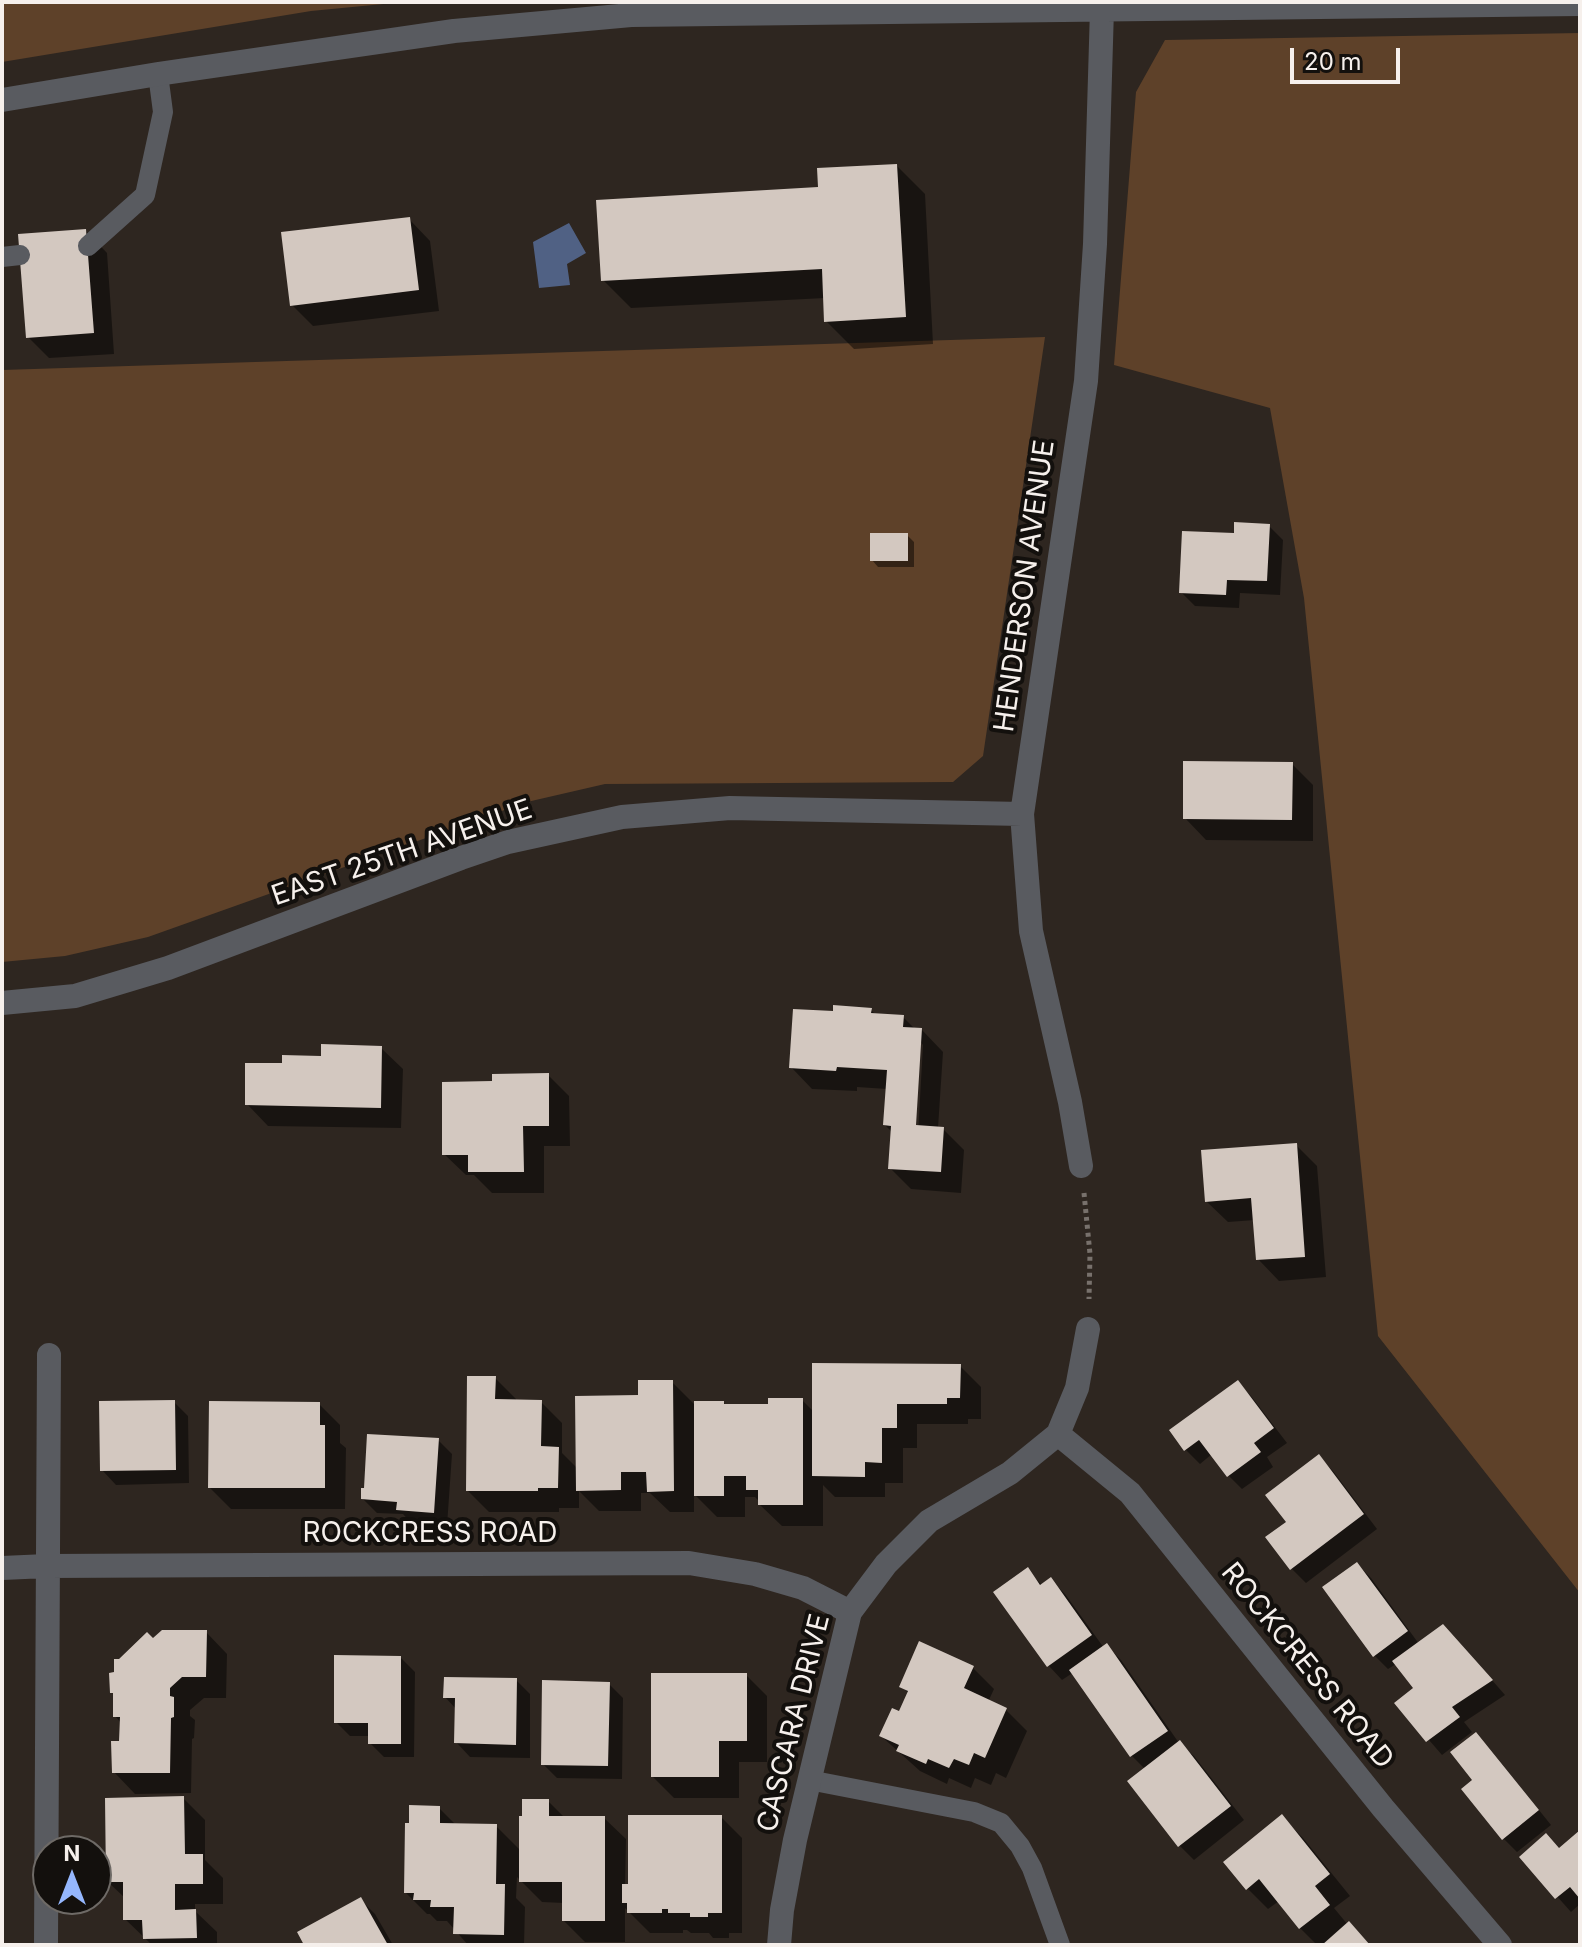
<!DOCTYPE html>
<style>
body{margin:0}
#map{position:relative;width:1582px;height:1947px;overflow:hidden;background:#2e2620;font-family:Inter,sans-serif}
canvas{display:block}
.frame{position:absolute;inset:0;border:4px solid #f6f0ec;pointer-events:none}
.north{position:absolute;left:32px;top:1835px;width:80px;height:80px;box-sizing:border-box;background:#13100d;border:2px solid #6e6a66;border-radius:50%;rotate:0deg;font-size:22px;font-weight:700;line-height:32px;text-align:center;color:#f6f0ec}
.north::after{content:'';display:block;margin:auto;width:28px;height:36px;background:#95b7fd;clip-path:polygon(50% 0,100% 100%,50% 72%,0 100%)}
.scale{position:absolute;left:1290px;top:48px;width:110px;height:36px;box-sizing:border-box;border:4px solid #f6f0ec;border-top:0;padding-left:10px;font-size:24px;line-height:28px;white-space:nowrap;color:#f6f0ec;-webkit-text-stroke:6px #13100d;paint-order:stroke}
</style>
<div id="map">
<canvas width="1582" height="1947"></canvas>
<div class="frame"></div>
<div class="north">N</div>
<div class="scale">20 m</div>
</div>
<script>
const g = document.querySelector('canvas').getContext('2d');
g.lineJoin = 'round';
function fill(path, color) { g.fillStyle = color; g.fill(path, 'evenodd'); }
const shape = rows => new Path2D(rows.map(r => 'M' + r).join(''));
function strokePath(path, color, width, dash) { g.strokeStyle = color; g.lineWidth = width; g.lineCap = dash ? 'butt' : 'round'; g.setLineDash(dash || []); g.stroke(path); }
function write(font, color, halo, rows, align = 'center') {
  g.font = font + ' Inter,sans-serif'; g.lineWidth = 8; g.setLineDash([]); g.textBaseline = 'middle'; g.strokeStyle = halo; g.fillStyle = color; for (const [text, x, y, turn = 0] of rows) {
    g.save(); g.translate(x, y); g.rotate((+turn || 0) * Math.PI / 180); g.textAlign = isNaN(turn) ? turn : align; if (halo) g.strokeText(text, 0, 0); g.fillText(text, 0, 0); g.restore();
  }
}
fill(shape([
 [2,2,404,2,311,11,2,62],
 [1580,33,1580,1593,1378,1336,1304,598,1270,408,1114,365,1136,92,1165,40],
 [1045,337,983,756,953,782,605,784,527,802,148,937,65,956,2,962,2,370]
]), '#5e4129');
fill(shape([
 [569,223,586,253,567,264,570,285,539,288,533,242]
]), '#506184');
fill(shape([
 [897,166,925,194,933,344,854,349,826,321,825,298,631,308,603,280,820,189],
 [409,219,430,241,439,311,313,326,292,305],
 [86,231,107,253,114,354,49,358,28,337],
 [1269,526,1283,540,1280,595,1240,593,1239,608,1195,606,1181,592,1236,535],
 [907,535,914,542,914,567,878,567,872,560],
 [1292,764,1313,785,1313,841,1206,840,1185,818],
 [871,1010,876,1015,903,1017,916,1030,922,1030,943,1052,938,1128,943,1129,964,1150,961,1193,911,1189,890,1168,892,1132,885,1125,887,1089,857,1087,857,1091,812,1089,791,1067,835,1013],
 [920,1041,923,1045,918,1135,914,1135],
 [381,1048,403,1069,401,1128,268,1126,247,1104,284,1065],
 [548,1075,569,1096,570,1146,544,1146,544,1193,492,1193,474,1175,466,1175,444,1154,494,1083],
 [1296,1145,1317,1166,1326,1277,1279,1281,1258,1259,1255,1220,1228,1222,1206,1201],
 [960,1366,981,1387,981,1419,968,1419,968,1424,917,1424,917,1448,903,1448,903,1483,885,1483,885,1497,835,1497,823,1485,823,1526,782,1526,760,1505,760,1502,755,1497,745,1497,745,1517,717,1517,694,1494,694,1512,670,1512,650,1493,641,1493,641,1511,599,1511,579,1491,579,1508,559,1508,559,1512,489,1512,468,1491,495,1378,516,1399,516,1402,541,1402,562,1423,562,1453,578,1469,640,1397,672,1382,696,1406,724,1403,727,1406,770,1406,802,1400,814,1412],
 [1237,1382,1251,1396,1287,1443,1267,1457,1273,1467,1242,1489,1228,1475,1212,1454,1200,1464,1186,1450,1172,1431],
 [174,1402,188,1416,189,1483,116,1485,102,1470],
 [319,1404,340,1425,340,1443,346,1448,345,1509,231,1509,210,1488],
 [438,1440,452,1454,447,1526,412,1524,403,1514,377,1513,363,1499],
 [1319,1457,1333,1471,1377,1529,1306,1583,1292,1569,1268,1538,1288,1522],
 [1357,1564,1371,1578,1419,1644,1457,1640,1505,1695,1464,1722,1472,1732,1442,1755,1397,1703,1415,1689,1396,1664,1388,1669,1374,1655],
 [1027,1570,1043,1586,1051,1580,1065,1594,1104,1648,1107,1646,1121,1660,1179,1743,1194,1756,1244,1820,1194,1860,1180,1846,1145,1769,1132,1756,1074,1672,1062,1680,1049,1666],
 [206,1632,227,1654,226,1698,204,1698,190,1710,190,1716,195,1720,194,1738,192,1739,191,1793,135,1794,114,1772,121,1743,122,1724,115,1716,115,1696,112,1692,153,1641],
 [401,1658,415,1672,414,1757,384,1757,370,1743,370,1736,350,1736,336,1722],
 [973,1668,994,1689,988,1702,1006,1710,1027,1731,1006,1778,996,1773,991,1785,975,1778,971,1788,949,1778,947,1784,920,1771,881,1736,900,1714,909,1694,902,1686],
 [746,1675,767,1696,767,1762,739,1762,739,1798,674,1798,653,1777],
 [516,1680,530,1694,530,1758,470,1757,456,1742,456,1709,445,1697],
 [609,1684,623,1698,622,1779,557,1778,543,1764],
 [1475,1734,1489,1748,1551,1825,1517,1852,1503,1838,1475,1780],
 [183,1798,205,1820,205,1860,223,1878,223,1904,195,1904,195,1911,217,1932,217,1945,152,1945,125,1919,125,1898,108,1882],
 [548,1801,565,1818,604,1818,626,1839,625,1886,630,1886,721,1817,742,1838,742,1933,729,1933,729,1938,713,1938,709,1933,691,1933,687,1930,683,1930,683,1933,650,1933,625,1908,625,1942,585,1942,564,1921,564,1903,542,1902,517,1877,516,1898,525,1907,524,1945,468,1945,447,1921,437,1921,430,1914,427,1914,406,1893,439,1808,456,1825,496,1826,521,1851],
 [1282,1817,1303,1838,1350,1896,1334,1908,1348,1925,1369,1945,1317,1945,1300,1928,1279,1901,1268,1909,1247,1888],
 [1580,1832,1580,1904,1571,1912,1522,1857,1560,1849],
 [361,1900,375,1914,393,1945,306,1945]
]), '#0007');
fill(shape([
 [897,164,906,317,824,322,822,269,601,281,596,200,818,187,817,168],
 [410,217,419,290,290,306,281,232],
 [86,229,94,333,26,338,18,234],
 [1234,522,1270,524,1267,581,1227,580,1226,595,1179,593,1182,531,1234,533],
 [870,533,908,533,908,561,870,561],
 [1183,761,1293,762,1292,820,1183,819],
 [833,1005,872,1008,871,1013,904,1015,903,1027,922,1028,916,1125,944,1127,941,1172,888,1169,891,1126,883,1125,887,1070,837,1067,836,1071,789,1068,793,1009,833,1011],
 [321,1044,382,1046,381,1108,245,1105,245,1063,282,1063,282,1055,321,1056],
 [549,1073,549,1126,523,1126,524,1172,468,1172,468,1155,442,1155,442,1082,492,1081,492,1074],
 [1297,1143,1305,1257,1256,1260,1251,1198,1205,1202,1201,1150],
 [812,1363,961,1364,960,1398,947,1398,947,1404,897,1404,897,1428,882,1428,882,1463,865,1462,865,1477,812,1476],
 [467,1376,496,1376,495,1399,542,1400,541,1446,559,1447,558,1488,538,1488,538,1491,466,1491],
 [638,1380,673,1380,674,1491,647,1492,646,1472,621,1472,621,1490,576,1491,575,1396,638,1395],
 [1238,1380,1274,1428,1254,1443,1261,1452,1227,1477,1199,1440,1184,1451,1169,1430],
 [768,1398,803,1398,803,1505,758,1505,758,1490,746,1490,746,1476,724,1476,724,1496,694,1496,694,1401,724,1401,724,1404,768,1404],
 [175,1400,176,1470,100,1471,99,1401],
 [209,1401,320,1402,320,1425,325,1425,325,1488,208,1488],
 [367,1434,439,1438,434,1513,396,1510,397,1502,361,1499,361,1488,364,1488],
 [1319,1454,1364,1514,1290,1570,1265,1537,1286,1522,1265,1495],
 [1357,1562,1408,1631,1373,1657,1322,1587],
 [1028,1567,1040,1585,1051,1577,1092,1635,1047,1667,993,1592],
 [1443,1624,1493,1680,1452,1707,1460,1717,1426,1742,1394,1703,1413,1688,1392,1661],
 [162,1630,207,1630,206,1677,182,1677,170,1688,170,1696,174,1697,174,1717,171,1718,170,1773,112,1773,111,1741,119,1741,120,1717,113,1717,113,1693,110,1693,109,1673,114,1672,114,1659,119,1659,147,1632,153,1638],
 [919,1641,974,1666,964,1688,1007,1708,985,1758,974,1753,969,1765,954,1759,949,1768,928,1759,926,1764,896,1751,899,1745,879,1736,892,1708,899,1711,908,1691,899,1687],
 [1107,1643,1168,1731,1130,1757,1069,1670],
 [334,1655,401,1656,401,1744,368,1744,368,1723,334,1723],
 [651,1673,747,1673,747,1741,719,1741,719,1777,651,1777],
 [444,1677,517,1678,516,1745,454,1743,455,1698,443,1698],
 [542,1680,610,1682,608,1766,541,1765],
 [1476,1732,1539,1810,1502,1840,1461,1789,1472,1780,1450,1752],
 [1180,1740,1231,1806,1178,1847,1127,1781],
 [184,1796,185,1854,203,1854,203,1884,175,1884,175,1910,196,1909,197,1938,143,1939,142,1920,123,1920,123,1882,106,1882,105,1798],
 [522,1799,549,1799,549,1816,605,1816,605,1921,562,1921,562,1882,519,1882,519,1816,522,1816],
 [409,1805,440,1806,440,1823,497,1824,496,1884,505,1884,504,1935,453,1934,454,1907,430,1907,431,1900,413,1900,414,1893,404,1893,405,1823,409,1823],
 [1282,1814,1330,1874,1315,1886,1330,1905,1299,1929,1259,1879,1246,1890,1223,1862],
 [628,1815,722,1815,722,1913,708,1913,708,1917,690,1917,690,1913,668,1913,668,1909,662,1909,662,1913,627,1913,627,1903,622,1903,622,1884,628,1884],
 [1580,1830,1580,1899,1570,1887,1555,1899,1519,1857,1546,1833,1559,1848],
 [361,1897,388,1945,304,1945,297,1932],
 [1349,1921,1370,1945,1322,1945]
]), '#d3c8c0');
strokePath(shape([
 [1084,1193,1090,1254,1089,1299]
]), '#78716c', 5, [4, 4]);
strokePath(shape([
 [88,246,145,195,163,112,158,74],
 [2,257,20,255],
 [809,1780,974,1812,1001,1823,1020,1846,1032,1868,1060,1945]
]), '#595b60', 20);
strokePath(shape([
 [2,100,158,74,454,31,631,15,1580,4],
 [2,1003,75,996,168,968,461,858,508,842,622,817,730,808,1022,814],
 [1081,1166,1070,1102,1031,931,1022,814,1086,381,1095,244,1102,9],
 [1058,1434,1130,1493,1383,1808,1500,1945],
 [2,1568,47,1566,689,1563,755,1574,803,1588,850,1612],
 [46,1945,49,1355],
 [779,1945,782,1910,795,1840,850,1612,886,1564,929,1521,1010,1473,1058,1434,1077,1388,1088,1329]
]), '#595b60', 24);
write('28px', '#f6f0ec', '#13100d', [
 ["HENDERSON AVENUE",1025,586,-82],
 ["EAST 25TH AVENUE",402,853,-19],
 ["ROCKCRESS ROAD",430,1534],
 ["ROCKCRESS ROAD",1307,1666,51],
 ["CASCARA DRIVE",794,1723,-76]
]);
</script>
